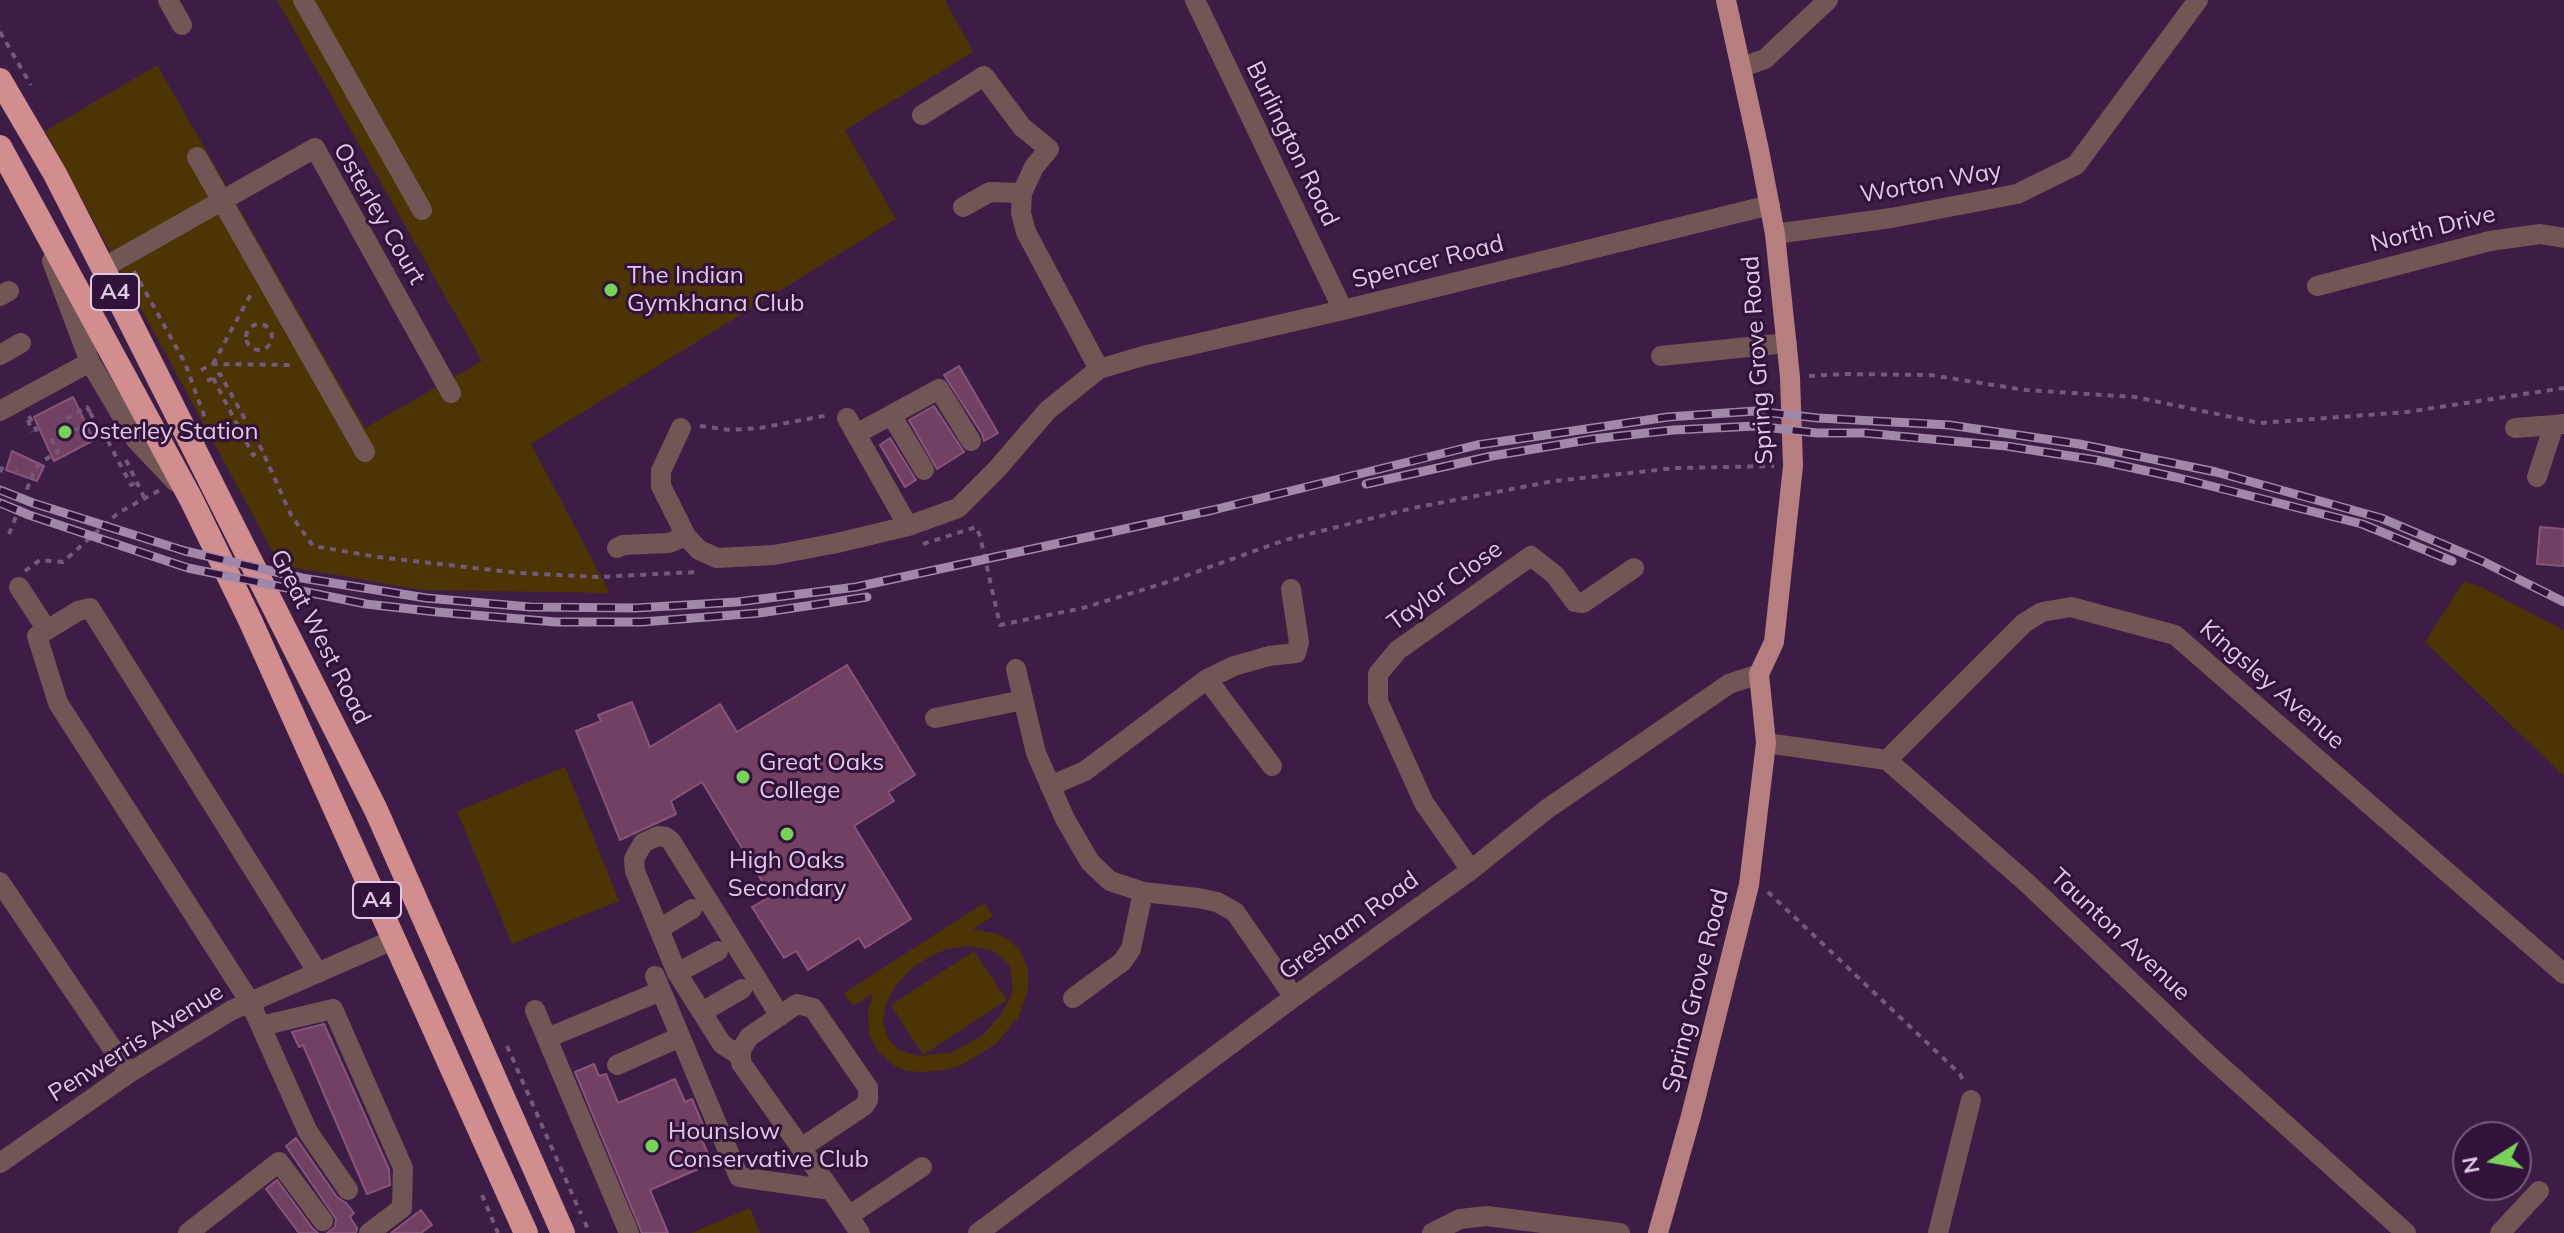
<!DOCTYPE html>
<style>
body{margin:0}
#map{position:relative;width:2564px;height:1233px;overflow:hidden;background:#3d1c46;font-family:Mulish,sans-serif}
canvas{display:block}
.north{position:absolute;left:2452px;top:1121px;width:80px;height:80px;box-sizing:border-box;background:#32113b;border:2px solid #775b7f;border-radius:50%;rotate:259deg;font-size:22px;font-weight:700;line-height:32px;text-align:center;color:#decae4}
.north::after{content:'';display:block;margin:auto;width:28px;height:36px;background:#77d259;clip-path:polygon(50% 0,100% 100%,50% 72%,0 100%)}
</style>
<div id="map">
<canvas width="2564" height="1233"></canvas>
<div class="north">N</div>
</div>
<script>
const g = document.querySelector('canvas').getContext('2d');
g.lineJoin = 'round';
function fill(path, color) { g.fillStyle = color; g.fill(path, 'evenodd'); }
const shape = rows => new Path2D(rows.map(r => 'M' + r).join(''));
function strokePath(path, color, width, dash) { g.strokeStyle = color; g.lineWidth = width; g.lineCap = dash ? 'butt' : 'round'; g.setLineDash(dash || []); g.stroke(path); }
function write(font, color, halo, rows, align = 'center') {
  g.font = font + ' Mulish,sans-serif'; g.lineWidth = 6; g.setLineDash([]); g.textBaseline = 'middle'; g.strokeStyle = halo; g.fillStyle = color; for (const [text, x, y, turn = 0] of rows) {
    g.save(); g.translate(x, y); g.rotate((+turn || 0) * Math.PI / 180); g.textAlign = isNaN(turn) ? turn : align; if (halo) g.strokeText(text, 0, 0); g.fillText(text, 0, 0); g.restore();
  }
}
fill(shape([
 [277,0,945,0,973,52,845,130,896,219,531,444,610,593,421,590,280,565,45,131,157,65,365,428,482,361],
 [2464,581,2481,587,2564,630,2564,776,2425,642],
 [565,767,619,901,512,944,457,811],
 [984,903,993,916,973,929,997,934,1008,939,1020,950,1028,970,1028,989,1019,1016,997,1043,962,1065,946,1070,922,1072,908,1071,895,1066,879,1052,869,1034,868,1011,873,994,853,1006,844,993],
 [966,946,992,950,1009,964,1013,985,1011,996,1002,1013,983,1035,953,1052,919,1056,899,1050,888,1039,883,1022,886,1005,893,989,912,968,929,957,947,949],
 [974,951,1007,1000,923,1055,891,1005],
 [750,1208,760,1233,691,1233]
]), '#4d3404');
const building = shape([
 [959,366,998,433,984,441,982,434,944,375,959,366],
 [73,397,94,440,54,461,34,417,73,397],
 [934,406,964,452,937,469,909,420,934,406],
 [890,438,916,480,905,487,880,445,890,438],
 [12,451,44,466,37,481,6,470,12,451],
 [2540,527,2564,529,2564,566,2537,564,2540,527],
 [847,665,915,775,888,792,894,801,854,826,911,919,865,948,859,938,808,970,796,951,784,958,752,907,771,896,702,782,671,801,676,814,620,840,576,731,601,721,598,715,632,702,650,747,720,704,737,732,847,665],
 [324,1024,389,1169,390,1185,367,1194,303,1045,299,1047,292,1032,324,1024],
 [594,1064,599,1076,606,1074,618,1103,675,1079,685,1102,692,1099,708,1137,702,1140,712,1163,650,1190,668,1233,642,1233,575,1072,594,1064],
 [296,1138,337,1197,346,1203,354,1213,350,1217,357,1228,356,1233,327,1233,335,1227,336,1219,286,1146,296,1138],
 [277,1180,313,1229,318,1233,299,1233,266,1189,277,1180],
 [421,1210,432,1225,421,1233,391,1233,421,1210]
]);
fill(building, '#714063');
strokePath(building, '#885579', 2);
strokePath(shape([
 [0,32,31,85],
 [134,271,185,363,205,418],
 '246 337a13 13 0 1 1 26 0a13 13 0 1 1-26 0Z',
 [213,364,252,292],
 [201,370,213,364,293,365],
 [1809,376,1845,374,1930,375,2025,390,2135,397,2260,423,2407,412,2564,388],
 [213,378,253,455,262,450],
 [207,381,220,374,262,450,291,515,313,546,378,557,519,573,599,577,697,572],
 [29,416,36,430,41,428],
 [28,420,32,432],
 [700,426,730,430,760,428,829,415],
 [68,429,64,420,87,407,91,414],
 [102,430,131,485,137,482],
 [126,460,145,499],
 [16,470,17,471],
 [0,472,3,466,7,467],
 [9,534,35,469,41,462,58,452,51,438,68,429,70,433,94,420,91,414,97,410],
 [923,544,976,527,980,536,1000,625,1083,608,1171,581,1285,540,1413,508,1554,481,1676,468,1774,466],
 [25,571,40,560,63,562,118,513,160,490],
 [1768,892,1960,1074,1964,1083],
 [507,1046,581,1214],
 [482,1195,498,1233],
 [585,1222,589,1233]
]), '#75587d', 4, [6, 6]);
strokePath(shape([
 [168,0,182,25],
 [303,0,422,210],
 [1195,0,1343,310],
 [1742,67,1765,59,1828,0],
 [922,115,984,76,1022,127,1049,149,1034,167,1022,193,1021,213,1026,232,1099,369],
 [197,157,365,452],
 [963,207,990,192,1022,193],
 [1775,234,1891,218,2017,194,2076,165,2198,0],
 [52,261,90,362,136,440,176,482],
 [103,268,315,148,451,393],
 [2317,286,2490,241,2540,234,2564,238],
 [0,296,9,291],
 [0,355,21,343],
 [1661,356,1787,343],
 [0,411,90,362],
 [892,416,924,470],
 [681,428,661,471,661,486,686,536,699,550,717,558,774,555,837,543,908,526,847,418],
 [2515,428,2554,425],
 [856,434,939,389,971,441],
 [2537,477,2554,425,2564,424],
 [908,526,958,508,997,469,1048,410,1099,369,1143,356,1343,310,1770,205],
 [617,548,623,545,669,543,686,536],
 [19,587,47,630],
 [1016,669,1036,753,1065,819,1090,862,1110,881,1143,892,1198,898,1217,902,1235,912,1294,997],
 [1207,679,1272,766],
 [935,718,1023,700],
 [1766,743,1887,760,2028,884,2207,1054,2406,1233],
 [1887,760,2024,623,2042,612,2071,607,2175,635,2564,974],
 [1050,786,1085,771,1207,679,1234,666,1269,656,1296,653,1299,642,1291,589],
 [1471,870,1424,803,1378,701,1378,674,1398,650,1531,556,1555,575,1575,602,1583,603,1634,568],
 [0,882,129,1073],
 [659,929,692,909],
 [318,973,90,608,78,611,37,636,58,703,250,1002,308,1132,348,1190],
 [677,973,718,951],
 [655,976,739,1177,831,1190,860,1233],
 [1073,998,1122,962,1131,949,1143,892],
 [535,1010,629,1233],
 [702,1012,742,989],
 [261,1026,333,1009,403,1168,402,1208,369,1233],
 [547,1038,661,991],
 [740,1056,722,1044,677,973,635,871,634,859,643,843,658,836,666,837,671,841,780,1016],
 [617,1065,680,1037],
 [801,1148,864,1106,868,1100,868,1088,813,1008,797,1004,749,1037,741,1050,741,1063,811,1162,831,1190],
 [0,1163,129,1073,232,1010,395,939],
 [850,1215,922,1167],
 [188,1233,279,1162,323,1221],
 [978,1233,1294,997,1471,870,1547,809,1729,684,1759,674],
 [1432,1233,1460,1219,1487,1216,1620,1233],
 [1938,1233,1971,1100],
 [2500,1233,2539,1191]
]), '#725656', 20);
strokePath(shape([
 [1658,1233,1691,1116,1749,885,1766,743,1759,674,1774,642,1793,466,1790,377,1775,234,1759,150,1726,0]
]), '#b77e7f', 20);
strokePath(shape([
 [0,80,55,174,103,268,376,810,563,1233],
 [0,147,191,499,250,620,526,1233]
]), '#d28e8f', 24);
const rail = shape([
 [1366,484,1492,456,1593,439,1673,430,1756,426,1817,433,1865,433,2006,446,2096,460,2175,477,2362,524,2452,561],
 [0,490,33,503,185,551,302,578,426,598,530,607,635,608,737,602,856,587,1213,510,1477,445,1668,417,1755,411,1818,418,1949,425,2079,444,2216,472,2381,518,2482,561,2564,602],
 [0,503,29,515,188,568,366,604,437,612,556,622,642,622,759,613,867,597]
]);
strokePath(rail, '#a188a8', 9);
strokePath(rail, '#32113b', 6, [18]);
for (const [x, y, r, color] of [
 [611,290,8,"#77d259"],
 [65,432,8,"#77d259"],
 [743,777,8,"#77d259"],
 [787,834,8,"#77d259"],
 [652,1146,8,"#77d259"]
]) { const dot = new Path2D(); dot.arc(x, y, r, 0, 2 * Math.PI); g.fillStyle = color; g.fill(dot); strokePath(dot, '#32113b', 3); }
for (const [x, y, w] of [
 [115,292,48],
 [377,900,48]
]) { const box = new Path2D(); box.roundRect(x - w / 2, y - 18, w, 36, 6); g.fillStyle = '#32113b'; g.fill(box); strokePath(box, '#decae4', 2); }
write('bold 22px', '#decae4', null, [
 ["A4",115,292],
 ["A4",377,900]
]);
write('24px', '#decae4', '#32113b', [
 ["Burlington Road",1292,144,64],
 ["Worton Way",1931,183,-10],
 ["Osterley Court",379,214,60],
 ["North Drive",2433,229,-14],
 ["Spencer Road",1428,262,-14],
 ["Spring Grove Road",1758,360,-94],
 ["Taylor Close",1445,586,-36],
 ["Great West Road",320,637,63],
 ["Kingsley Avenue",2272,685,41],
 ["Gresham Road",1349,926,-36],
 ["Taunton Avenue",2120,935,43],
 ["Spring Grove Road",1696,991,-76],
 ["Penwerris Avenue",136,1043,-32]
]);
write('24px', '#decae4', '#32113b', [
 ["The Indian",627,276],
 ["Gymkhana Club",627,304],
 ["Osterley Station",81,432],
 ["Great Oaks",759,763],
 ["College",759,791],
 ["High Oaks",787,861,"center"],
 ["Secondary",787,889,"center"],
 ["Hounslow",668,1132],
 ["Conservative Club",668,1160]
], 'left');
</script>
